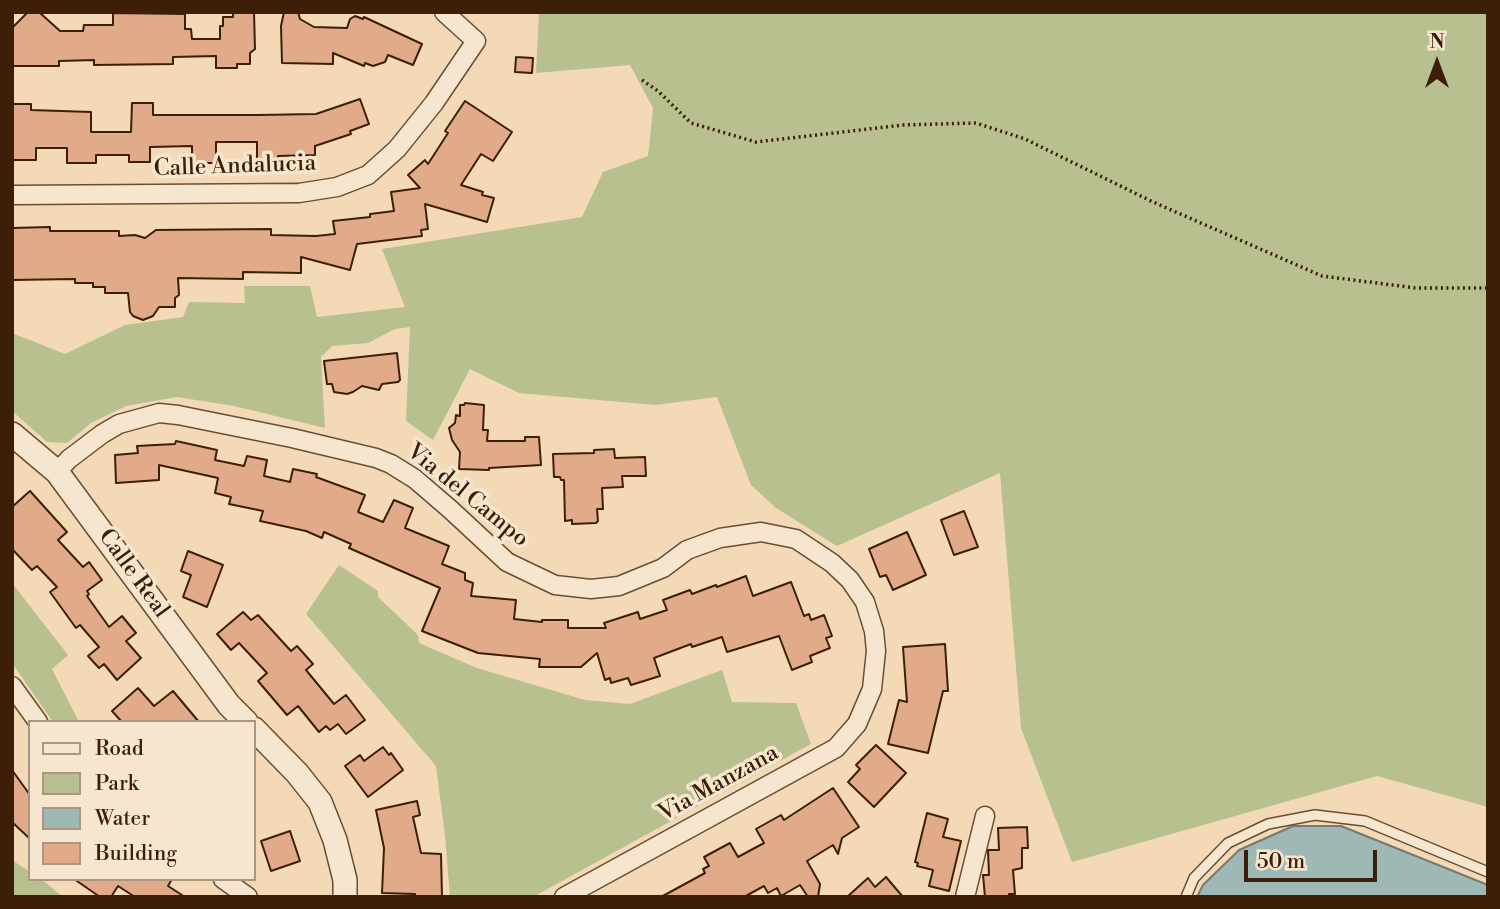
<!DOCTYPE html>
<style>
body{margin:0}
#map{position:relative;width:1500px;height:909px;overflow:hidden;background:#f3d9b5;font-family:"Libre Bodoni",serif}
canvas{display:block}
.frame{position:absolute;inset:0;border:14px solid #3d1e08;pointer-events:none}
.legend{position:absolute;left:28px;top:720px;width:228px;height:161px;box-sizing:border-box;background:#f7e6cf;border:2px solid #ad967f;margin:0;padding:9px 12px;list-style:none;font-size:21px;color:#3d1e08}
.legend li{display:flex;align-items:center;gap:14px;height:35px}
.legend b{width:35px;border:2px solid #ad967f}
.north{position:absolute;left:1402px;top:28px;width:70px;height:70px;-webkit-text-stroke:5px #f7e6cf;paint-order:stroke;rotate:0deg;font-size:19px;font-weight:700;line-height:28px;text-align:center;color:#3d1e08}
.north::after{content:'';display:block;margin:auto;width:24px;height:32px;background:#3d1e08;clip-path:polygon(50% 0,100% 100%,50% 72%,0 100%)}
.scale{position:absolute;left:1244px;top:850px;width:133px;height:32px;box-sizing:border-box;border:4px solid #3d1e08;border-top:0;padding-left:9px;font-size:21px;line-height:24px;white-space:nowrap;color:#3d1e08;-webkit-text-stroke:5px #f7e6cf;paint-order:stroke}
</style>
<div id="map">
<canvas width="1500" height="909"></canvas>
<div class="frame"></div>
<ul class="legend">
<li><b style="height:9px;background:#f7e6cf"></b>Road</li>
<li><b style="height:19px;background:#b8c090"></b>Park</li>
<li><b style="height:19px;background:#9eb8b6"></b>Water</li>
<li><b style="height:19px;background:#e1ab89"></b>Building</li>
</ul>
<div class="north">N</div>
<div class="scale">50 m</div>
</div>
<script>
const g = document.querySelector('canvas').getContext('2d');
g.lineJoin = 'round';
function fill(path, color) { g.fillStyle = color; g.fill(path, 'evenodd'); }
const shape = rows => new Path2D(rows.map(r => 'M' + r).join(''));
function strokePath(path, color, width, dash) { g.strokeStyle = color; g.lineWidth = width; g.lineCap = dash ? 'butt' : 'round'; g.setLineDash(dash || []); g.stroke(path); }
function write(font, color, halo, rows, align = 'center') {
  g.font = font + ' "Libre Bodoni",serif'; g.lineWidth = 7; g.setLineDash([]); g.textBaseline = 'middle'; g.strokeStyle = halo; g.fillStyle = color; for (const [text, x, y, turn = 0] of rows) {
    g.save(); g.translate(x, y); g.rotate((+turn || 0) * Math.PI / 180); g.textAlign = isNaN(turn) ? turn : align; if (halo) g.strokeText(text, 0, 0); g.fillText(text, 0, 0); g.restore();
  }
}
fill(shape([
 [539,12,1488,12,1488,807,1377,776,1072,862,1021,728,1000,473,837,546,776,508,751,485,717,397,655,405,519,393,470,369,433,440,406,421,410,327,395,329,368,343,332,346,321,357,325,428,234,406,177,397,126,406,91,423,67,443,47,442,12,411,12,333,65,354,125,325,183,317,189,302,245,303,244,286,310,286,317,317,405,307,382,249,582,217,603,172,648,156,653,108,630,65,536,73],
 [339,565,378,591,378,597,418,635,419,643,477,668,585,700,630,704,722,670,732,702,796,703,811,744,533,897,450,897,445,836,436,766,306,614],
 [12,583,68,655,52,669,79,722,53,722,12,663],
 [12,860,30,872,30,879,41,879,63,897,12,897]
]), '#b8c090');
const water = shape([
 [1293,826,1341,826,1488,885,1488,897,1197,897,1203,885,1239,850,1293,826]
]);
fill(water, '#9eb8b6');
strokePath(water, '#777a70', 2);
const building = shape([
 [28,12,39,12,60,31,83,31,84,25,113,25,113,13,185,14,185,29,191,29,192,39,220,39,220,26,223,26,223,17,233,17,233,12,254,12,255,49,250,53,250,64,237,64,237,68,216,68,216,56,173,57,173,64,94,65,94,60,59,61,59,66,12,66,12,28,28,12],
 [284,12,298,12,300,19,314,27,347,28,350,19,355,16,363,19,364,17,422,44,413,65,388,55,385,62,373,66,365,63,364,66,333,53,333,64,282,63,281,26,284,12],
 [516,57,533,58,532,73,515,72,516,57],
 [360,99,369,124,350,131,351,134,315,146,315,155,278,156,278,162,257,162,257,142,216,142,216,163,192,163,192,146,150,147,150,162,129,162,129,155,96,155,96,163,67,163,67,148,36,148,36,160,12,160,12,104,31,104,31,110,91,112,91,132,131,132,132,103,153,103,153,115,258,115,316,114,360,99],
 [465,101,512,132,493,161,481,154,461,185,483,192,482,195,494,198,487,222,425,204,428,229,421,230,422,236,357,244,350,270,301,257,301,273,243,272,243,279,178,278,179,295,175,298,175,307,159,307,153,316,143,320,133,316,130,312,128,293,105,293,105,287,93,287,93,283,75,283,75,279,12,280,12,228,50,227,50,231,119,231,119,236,135,235,145,238,156,230,271,229,271,235,316,236,335,234,333,221,370,217,370,214,394,211,391,192,420,188,408,175,425,160,428,164,448,133,445,131,465,101],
 [397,353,400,380,398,382,382,384,379,390,362,386,353,392,347,394,334,392,332,384,327,384,324,361,397,353],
 [465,403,484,405,483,430,488,430,487,441,525,441,525,437,539,437,541,465,489,468,489,470,459,469,460,452,452,440,449,428,455,423,456,415,460,416,460,405,464,405,465,403],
 [176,441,217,450,215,460,244,466,247,456,267,460,264,476,290,482,293,469,317,474,316,477,365,495,358,512,383,522,394,500,413,508,405,528,449,546,442,564,465,573,465,580,473,583,471,596,516,600,514,619,542,622,542,620,568,620,568,628,606,628,604,623,638,612,640,619,667,610,663,600,690,590,692,594,716,585,717,587,746,576,753,596,791,582,804,616,809,614,811,620,824,615,832,636,826,638,830,648,810,656,812,662,792,670,779,636,727,652,722,637,692,647,691,644,654,658,660,676,631,685,628,678,611,683,610,678,605,680,597,653,581,667,539,667,540,659,478,653,422,631,440,588,349,548,351,544,324,532,322,538,306,531,260,521,263,511,229,504,231,497,215,493,218,478,159,465,159,480,116,483,115,455,138,453,137,446,175,444,176,441],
 [614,449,615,458,645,457,646,476,622,476,623,487,602,488,603,509,597,509,598,521,596,523,572,524,572,520,565,521,564,480,561,480,560,477,554,477,553,454,594,453,594,450,614,449],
 [30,491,67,532,58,540,83,567,89,562,102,580,87,591,89,594,87,596,109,627,122,616,136,633,126,641,141,658,117,680,104,664,99,668,88,656,99,647,80,625,76,628,50,592,57,587,37,566,32,570,12,549,12,507,30,491],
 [964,511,978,547,954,555,941,520,964,511],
 [907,532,926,575,893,590,886,575,880,577,869,549,907,532],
 [188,551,223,565,207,607,183,597,191,575,181,571,188,551],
 [243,612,251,620,258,615,291,651,297,646,313,664,306,670,334,704,346,695,365,720,346,734,338,724,330,730,326,726,319,732,298,706,287,715,258,681,267,673,239,643,231,650,217,634,243,612],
 [945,644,948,691,943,691,928,753,888,744,899,700,907,702,903,647,945,644],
 [138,688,154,706,173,691,199,722,122,722,112,711,138,688],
 [876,745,906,773,874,807,848,782,860,769,856,765,876,745],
 [383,747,389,755,391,753,403,770,368,797,345,766,360,755,364,761,383,747],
 [12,770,30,795,30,839,12,822,12,770],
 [833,788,859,827,842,838,838,854,833,845,807,861,820,884,818,897,808,897,800,885,781,896,777,888,768,893,764,886,744,897,661,897,705,873,703,869,709,866,704,857,730,843,738,857,764,843,756,829,781,815,784,820,833,788],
 [417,801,420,815,413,817,421,853,441,854,442,897,415,897,415,894,382,893,384,848,376,810,417,801],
 [927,813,948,819,943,837,961,841,949,891,929,886,933,870,917,866,918,863,915,862,927,813],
 [1027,827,1028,848,1022,848,1022,868,1013,870,1015,894,1009,894,1009,897,985,897,983,875,989,875,988,850,999,850,998,828,1027,827],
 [290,831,300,861,271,871,261,841,290,831],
 [886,877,903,897,847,897,868,878,875,887,886,877],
 [74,879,172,879,168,886,185,897,135,897,118,886,111,897,100,897,74,879]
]);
fill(building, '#e1ab89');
strokePath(building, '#3d1e08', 2);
const service = shape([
 [1186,897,1194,878,1228,843,1268,824,1315,815,1365,821,1488,872]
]);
const minor = shape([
 [12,195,299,193,337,187,368,175,397,149,434,103,476,41,444,12],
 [57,472,69,459,102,434,119,424,159,413,178,415,292,438,376,458,391,464,415,479,451,510,507,562,555,585,591,589,619,586,663,568,687,550,720,538,761,532,796,539,832,563,850,580,865,602,874,631,876,651,872,689,857,724,836,748,564,897],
 [12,686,38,722],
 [223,879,248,897],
 [965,897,985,816]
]);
const tertiary = shape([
 [12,434,57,472,229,705,246,722],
 [254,729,297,773,320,802,335,840,345,880,345,897]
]);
strokePath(service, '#6a4d33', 12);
strokePath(minor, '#6a4d33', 21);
strokePath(tertiary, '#6a4d33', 26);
strokePath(shape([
 [642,80,658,91,691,123,756,142,903,125,976,123,1025,139,1153,202,1322,276,1416,288,1488,288]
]), '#3d1e08', 3.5, [2, 3.5]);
strokePath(service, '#f7e6cf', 9);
strokePath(minor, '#f7e6cf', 18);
strokePath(tertiary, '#f7e6cf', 23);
write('23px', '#3d1e08', '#f7e6cf', [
 ["Calle Andalucia",235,167,-2],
 ["Via del Campo",467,496,39],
 ["Calle Real",133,574,54],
 ["Via Manzana",719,784,-29]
]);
</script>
